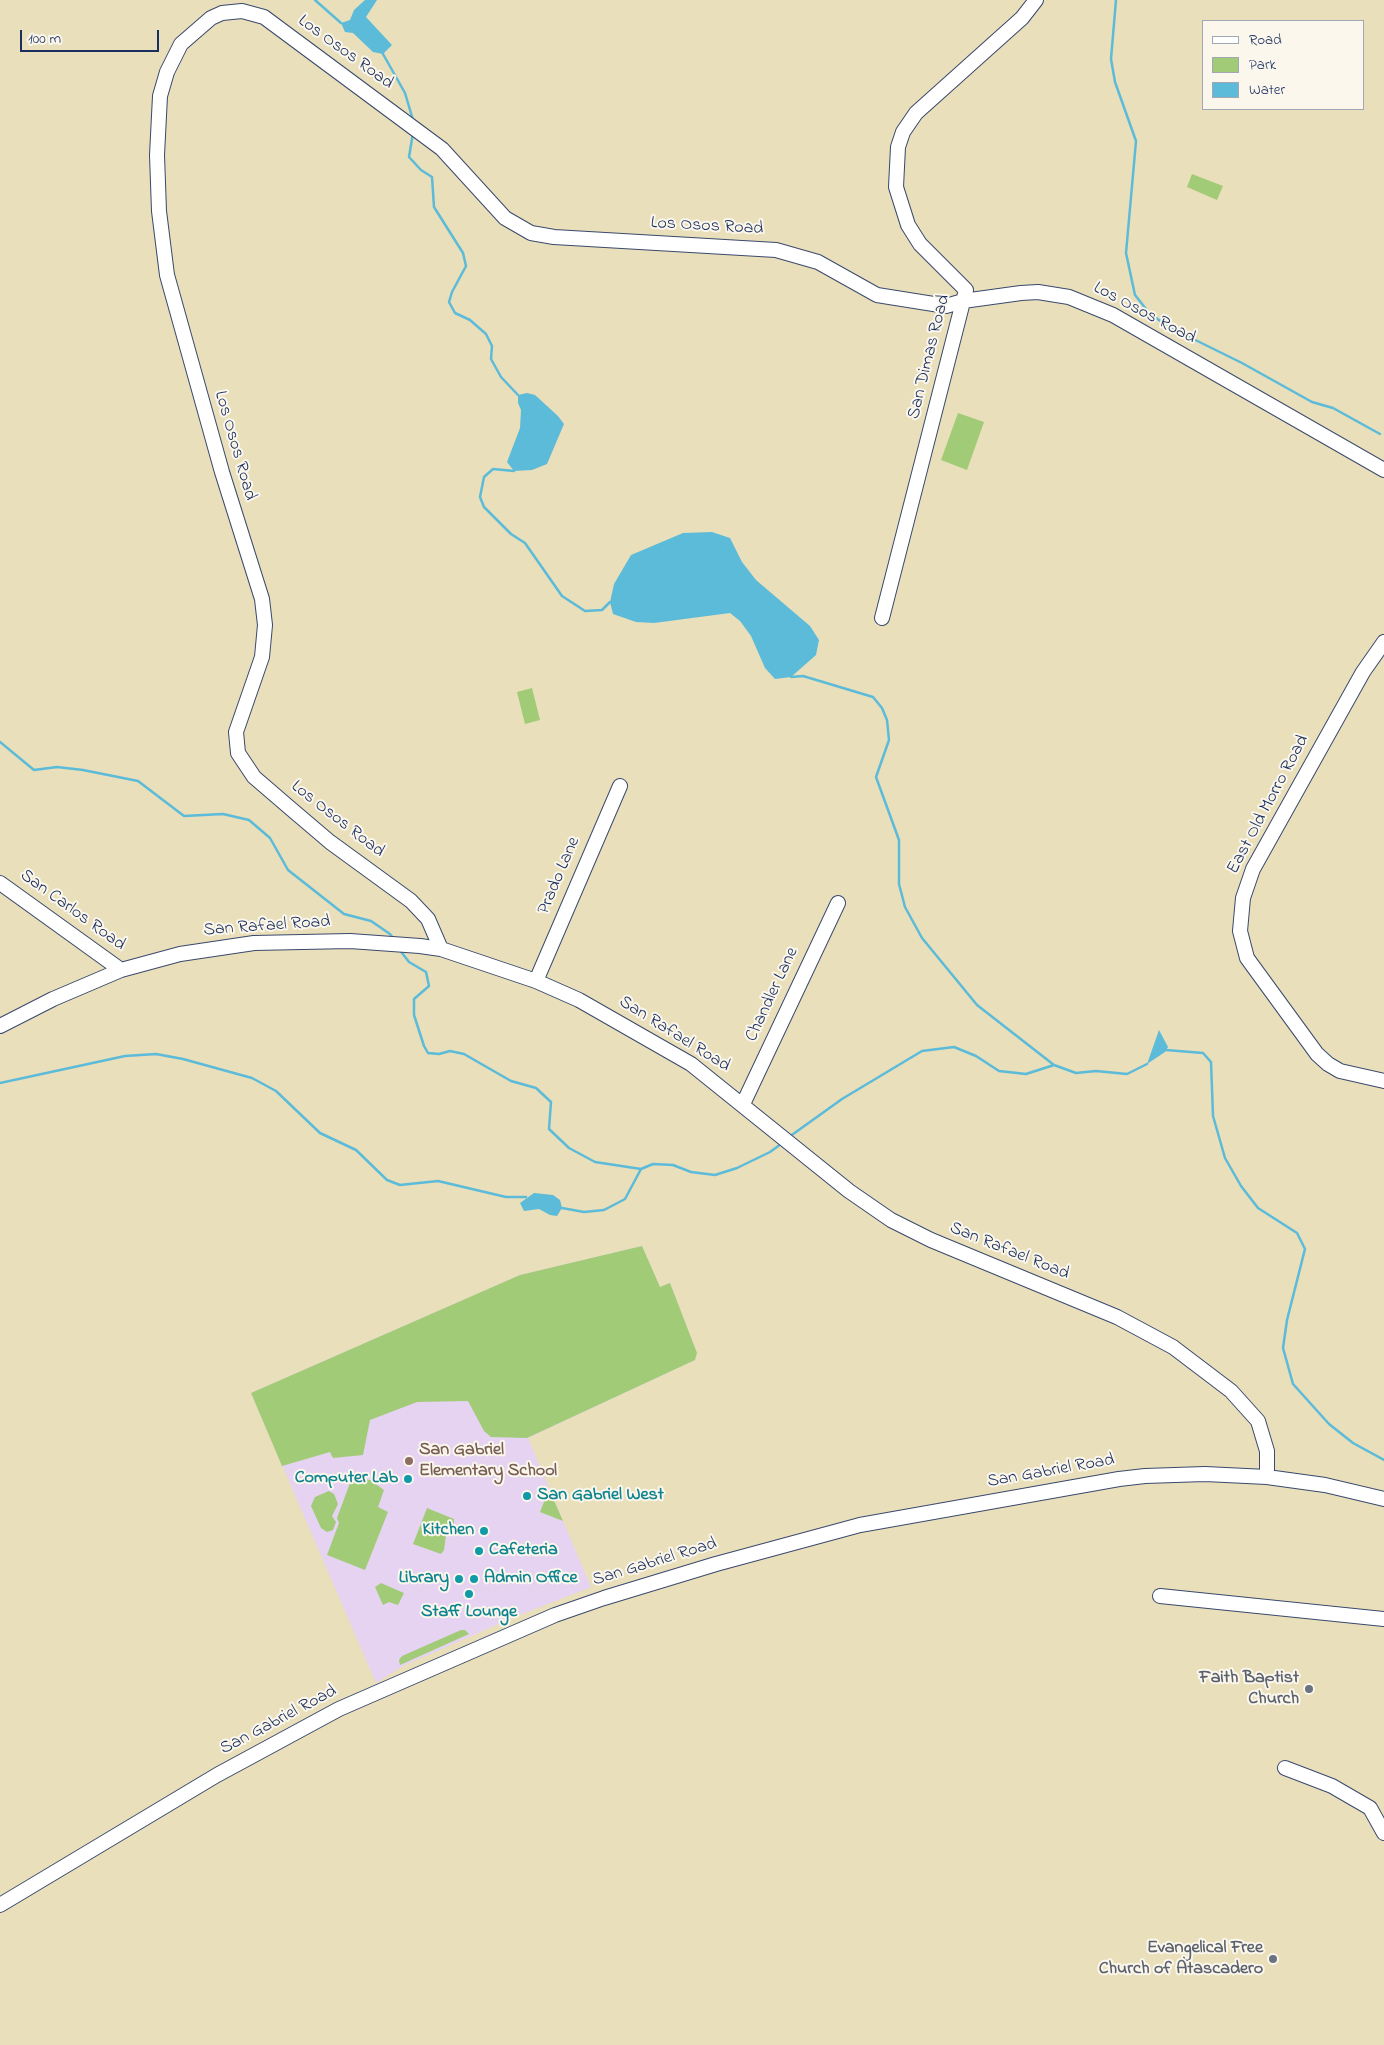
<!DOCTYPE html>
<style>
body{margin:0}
#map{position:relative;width:1384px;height:2045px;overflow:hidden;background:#e9dfbb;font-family:"Indie Flower",sans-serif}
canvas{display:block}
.legend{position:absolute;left:1202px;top:20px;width:162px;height:90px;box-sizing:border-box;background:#fbf7ec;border:1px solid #a1a7b3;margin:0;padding:6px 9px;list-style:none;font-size:15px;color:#1b2f5e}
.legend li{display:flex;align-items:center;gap:10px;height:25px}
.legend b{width:25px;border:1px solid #a1a7b3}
.scale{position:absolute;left:20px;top:30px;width:139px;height:22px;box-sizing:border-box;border:2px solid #1b2f5e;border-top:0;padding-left:6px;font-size:15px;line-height:18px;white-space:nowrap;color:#1b2f5e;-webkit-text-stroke:4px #fbf7ec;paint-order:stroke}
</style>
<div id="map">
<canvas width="1384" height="2045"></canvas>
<ul class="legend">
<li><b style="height:6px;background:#fff"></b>Road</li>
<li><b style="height:14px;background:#a1cb77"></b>Park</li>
<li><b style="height:14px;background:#5bbbd9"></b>Water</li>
</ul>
<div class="scale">100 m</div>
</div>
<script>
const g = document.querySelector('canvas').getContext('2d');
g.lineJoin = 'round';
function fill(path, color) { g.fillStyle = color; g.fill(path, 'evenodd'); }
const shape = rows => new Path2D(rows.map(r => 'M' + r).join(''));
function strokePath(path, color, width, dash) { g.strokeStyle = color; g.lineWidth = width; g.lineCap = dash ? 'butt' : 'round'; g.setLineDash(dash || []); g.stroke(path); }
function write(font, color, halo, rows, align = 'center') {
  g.font = font + ' "Indie Flower",sans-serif'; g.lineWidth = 4; g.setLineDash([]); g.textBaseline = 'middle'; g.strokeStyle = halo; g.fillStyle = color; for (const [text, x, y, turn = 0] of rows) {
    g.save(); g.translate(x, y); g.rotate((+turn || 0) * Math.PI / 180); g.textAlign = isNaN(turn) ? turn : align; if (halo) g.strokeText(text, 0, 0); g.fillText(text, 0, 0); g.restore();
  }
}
fill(shape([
 [642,1246,660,1287,670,1283,697,1353,695,1360,528,1438,591,1587,510,1619,403,1666,376,1683,251,1393,520,1275]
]), '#e5d3f1');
fill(shape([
 [1192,174,1223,186,1217,200,1187,187],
 [958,413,984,422,967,470,941,460],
 [532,688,540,720,525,724,517,692],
 [642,1246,660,1287,670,1283,697,1353,695,1360,527,1438,491,1437,484,1431,468,1401,417,1402,370,1420,363,1455,333,1458,330,1452,282,1466,251,1393,520,1275],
 [361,1479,370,1480,384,1490,378,1507,388,1512,365,1570,327,1555,339,1523,337,1518,350,1483],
 [549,1489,563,1521,540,1512],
 [329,1491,334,1494,338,1504,332,1516,336,1522,333,1530,327,1532,321,1528,311,1506,315,1497],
 [427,1508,454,1519,454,1525,446,1535,444,1550,441,1554,413,1544],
 [381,1583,404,1593,398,1605,389,1602,383,1605,375,1587],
 [461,1630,465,1630,469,1634,400,1665,399,1660,402,1656]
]), '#a1cb77');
fill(shape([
 [365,0,377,0,366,17,392,45,383,54,373,52,353,33,345,32,341,23,350,20,354,10],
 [527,393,535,395,558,416,564,424,547,464,532,470,514,471,507,462,520,428,521,410,518,403,518,395],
 [712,532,730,538,742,562,756,580,810,626,819,640,816,655,791,677,775,679,765,668,751,636,740,621,730,613,654,623,636,622,613,614,610,602,614,584,631,555,683,533],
 [1159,1030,1168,1047,1165,1052,1147,1064],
 [534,1193,553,1195,560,1200,562,1208,557,1216,550,1215,539,1209,524,1211,520,1203]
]), '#5bbbd9');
strokePath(shape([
 [315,0,341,23],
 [1116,0,1111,59,1115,82,1136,141,1126,253,1135,295,1150,314,1171,328,1242,363,1312,402,1333,408,1380,434],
 [383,54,405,93,413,120],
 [413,133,409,157,421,170,432,177,434,207,463,253,466,266,452,292,449,302,455,313,470,320,486,334,492,346,491,359,501,377,518,395],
 [514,471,493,469,484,477,480,497,484,507,511,534,525,543,562,596,585,611,602,610,610,602],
 [791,677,803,676,873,697,882,708,887,720,889,740,876,777,899,840,899,884,905,907,922,938,977,1005,1054,1065,1076,1073,1096,1071,1127,1074,1147,1064],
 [0,742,34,770,57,767,83,770,138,781,184,816,223,814,249,820,270,838,288,870,344,914,371,921,390,934,393,938],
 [399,949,409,962,426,972,429,986,414,999,414,1015,424,1046,428,1053,439,1054,450,1051,464,1054,511,1081,536,1088,551,1102,549,1129,569,1148,595,1162,641,1169,653,1164,673,1165,691,1172,715,1175,737,1168,770,1152,781,1144],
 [1166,1050,1203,1053,1211,1062,1213,1116,1225,1158,1241,1186,1258,1208,1297,1233,1305,1249,1287,1320,1283,1348,1293,1384,1329,1424,1353,1443,1384,1460],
 [0,1083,125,1056,156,1054,183,1059,252,1078,276,1091,320,1133,356,1150,387,1180,400,1185,438,1181,506,1197,526,1197],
 [789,1137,842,1099,922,1051,954,1047,976,1056,999,1071,1026,1074,1054,1065],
 [562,1208,584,1212,604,1210,625,1199,641,1169]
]), '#5bbbd9', 2.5);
const minor = shape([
 [882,618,966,290,920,244,908,225,896,187,898,147,903,132,916,113,1022,18,1036,0],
 [1384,642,1363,672,1253,869,1243,898,1240,931,1247,958,1317,1054,1328,1064,1340,1071,1384,1081],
 [0,883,121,970],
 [441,949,428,919,411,901,330,842,290,808,254,777,238,753,236,732,262,657,265,625,262,599,222,472,167,275,159,211,157,155,160,96,167,72,181,44,211,18,222,13,242,11,264,17,442,149,505,218,531,233,554,237,776,250,818,262,877,295,946,306,963,301,1021,293,1038,292,1069,297,1113,315,1384,470],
 [536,981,620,786],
 [0,1026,53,999,121,970,180,954,254,943,350,941,420,946,441,949,536,981,579,1000,691,1064,849,1191,891,1220,931,1240,1117,1317,1173,1347,1231,1391,1258,1421,1267,1451,1267,1477],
 [743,1104,838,903],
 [1160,1596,1384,1619],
 [1285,1768,1332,1786,1370,1808,1384,1833],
 [0,1905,217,1775,339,1709,555,1615,604,1598,716,1564,860,1525,1119,1479,1145,1476,1205,1474,1267,1477,1325,1485,1384,1499]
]);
strokePath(minor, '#3a496c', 16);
strokePath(minor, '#fff', 14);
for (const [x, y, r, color] of [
 [409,1461,5,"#8d6e63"],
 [408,1479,5,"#0f9aa8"],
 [527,1496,5,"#0f9aa8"],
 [484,1531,5,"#0f9aa8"],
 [479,1551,5,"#0f9aa8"],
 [459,1579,5,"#0f9aa8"],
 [474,1579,5,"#0f9aa8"],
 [469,1594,5,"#0f9aa8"],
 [1309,1689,5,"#6b7280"],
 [1273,1959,5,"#6b7280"]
]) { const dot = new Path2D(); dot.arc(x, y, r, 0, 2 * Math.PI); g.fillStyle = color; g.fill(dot); strokePath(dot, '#fbf7ec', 2); }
write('18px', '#1b2f5e', '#fbf7ec', [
 ["Los Osos Road",345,53,36],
 ["Los Osos Road",707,227,3],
 ["Los Osos Road",1144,314,28],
 ["San Dimas Road",930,357,-76],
 ["Los Osos Road",234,446,74],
 ["East Old Morro Road",1269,805,-62],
 ["Los Osos Road",337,820,38],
 ["Prado Lane",560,876,-67],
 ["San Carlos Road",72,911,36],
 ["San Rafael Road",267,927,-4],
 ["Chandler Lane",773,995,-65],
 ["San Rafael Road",674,1035,32],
 ["San Rafael Road",1009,1252,22],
 ["San Gabriel Road",1051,1472,-10],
 ["San Gabriel Road",655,1563,-17],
 ["San Gabriel Road",279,1721,-28]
]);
write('bold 18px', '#785e54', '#fbf7ec', [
 ["San Gabriel",419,1451],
 ["Elementary School",419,1472]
], 'left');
write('bold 18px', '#0d838f', '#fbf7ec', [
 ["Computer Lab",398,1479],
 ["San Gabriel West",537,1496,"left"],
 ["Kitchen",474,1531],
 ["Cafeteria",489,1551,"left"],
 ["Library",449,1579],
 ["Admin Office",484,1579,"left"],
 ["Staff Lounge",469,1613,"center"]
], 'right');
write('bold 18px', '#5b616d', '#fbf7ec', [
 ["Faith Baptist",1299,1679],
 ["Church",1299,1700],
 ["Evangelical Free",1263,1949],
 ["Church of Atascadero",1263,1970]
], 'right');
</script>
